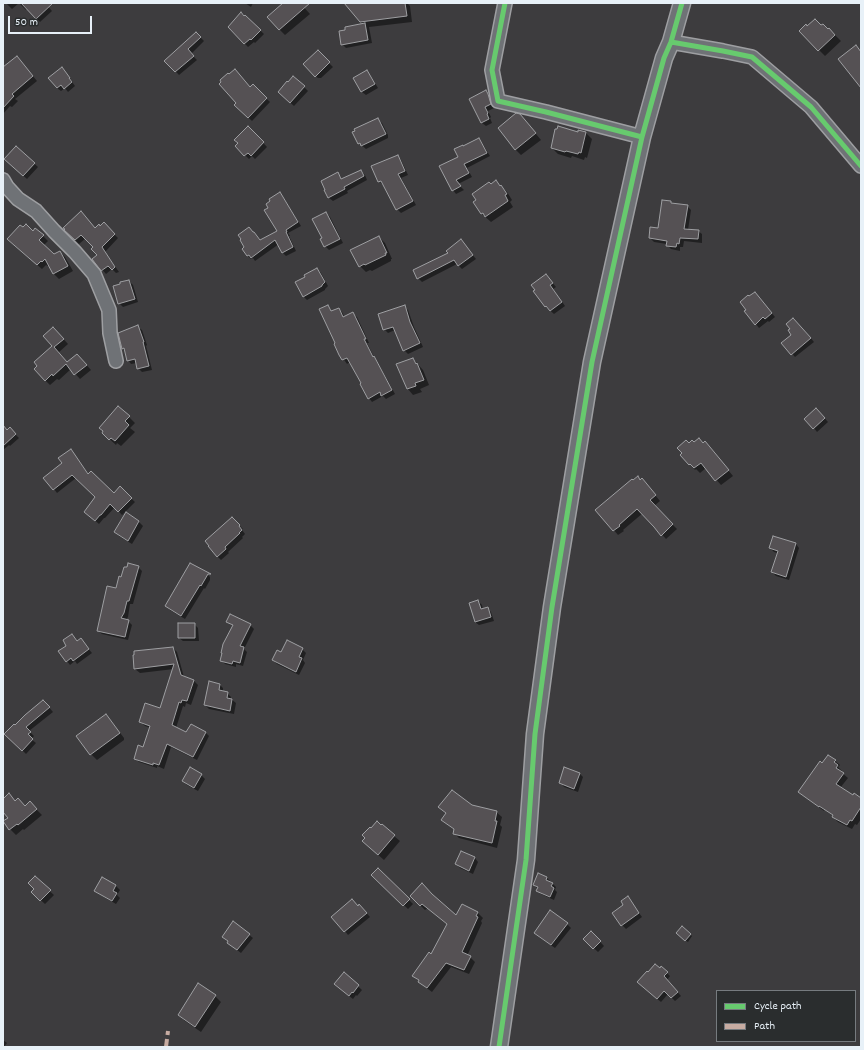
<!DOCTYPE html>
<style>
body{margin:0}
#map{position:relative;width:864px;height:1050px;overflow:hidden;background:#3d3c3e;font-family:Dekko,sans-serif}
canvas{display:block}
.frame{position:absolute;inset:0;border:4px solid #e8f1f8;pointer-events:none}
.legend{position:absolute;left:716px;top:990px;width:140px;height:52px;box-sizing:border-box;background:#2a2d2e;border:1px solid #767b7f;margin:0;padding:5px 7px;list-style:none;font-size:12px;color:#e8f1f8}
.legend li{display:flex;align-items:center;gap:8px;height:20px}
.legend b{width:20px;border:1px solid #767b7f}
.scale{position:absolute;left:8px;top:16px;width:84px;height:18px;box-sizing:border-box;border:2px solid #e8f1f8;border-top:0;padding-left:5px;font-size:12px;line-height:14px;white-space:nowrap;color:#e8f1f8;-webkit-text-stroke:3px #2a2d2e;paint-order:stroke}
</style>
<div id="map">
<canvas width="864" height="1050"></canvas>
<div class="frame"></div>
<ul class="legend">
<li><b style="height:5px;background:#67ca6e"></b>Cycle path</li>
<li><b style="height:5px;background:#c7aca2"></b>Path</li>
</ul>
<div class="scale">50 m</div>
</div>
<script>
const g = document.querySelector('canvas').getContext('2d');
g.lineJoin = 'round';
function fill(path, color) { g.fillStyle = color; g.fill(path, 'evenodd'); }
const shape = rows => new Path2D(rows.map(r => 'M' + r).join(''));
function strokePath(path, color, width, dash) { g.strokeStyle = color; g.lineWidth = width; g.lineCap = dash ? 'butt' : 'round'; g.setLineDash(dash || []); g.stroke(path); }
fill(shape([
 [6,3,19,3,12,9],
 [19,3,45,3,52,11,40,22,27,8,26,10],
 [245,3,253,3,251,7],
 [284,3,300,3,310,14,285,35,279,29],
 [346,3,407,3,410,6,412,22,369,27,372,43,346,48,342,44,363,25],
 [242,13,264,34,255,43,254,42,248,47,229,27],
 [821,26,828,31,829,29,841,41,825,56,800,31,807,28],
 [196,33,204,41,191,54,197,60,179,75,166,61],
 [318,52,333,67,321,78,318,78,304,64],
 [21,62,37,81,15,99,18,101,12,107,10,106,3,114,3,68],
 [367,71,370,75,378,88,366,95,362,92,354,78],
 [65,72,73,82,72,82,75,86,68,92,65,88,61,91,57,88],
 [223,82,251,88,253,86,270,102,252,121,235,105,237,103],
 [304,87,308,91,294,106,283,96],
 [486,91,490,95,492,99,494,108,488,111,491,117,490,118,492,123,486,126,482,123,470,99],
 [378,120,382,123,388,135,388,138,366,149,359,143,356,132],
 [526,122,541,140,521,155,515,149],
 [248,127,267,147,255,159,252,156,249,159,236,146],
 [579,132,586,133,592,139,587,158,585,157,584,160,572,156,571,158,558,154,552,148,578,133],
 [479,139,482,143,490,156,467,168,472,177,458,184,464,190,456,194,453,190,459,157,463,147],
 [16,147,38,167,27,179,5,159],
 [397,156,401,160,408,175,401,178,416,205,401,213,397,209,384,184,383,185,379,181],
 [361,171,365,175,367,180,347,191,348,193,333,201,329,198,326,191,338,174,342,179],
 [496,182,507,192,512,200,510,202,513,207,491,222,482,214,474,203,491,185],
 [280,194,283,197,301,226,288,233,290,236,289,236,296,251,286,256,283,253,279,244,255,261,253,258,251,259,248,256,253,233,254,233,261,240,278,232,269,208],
 [671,202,673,204,687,206,691,210,688,230,698,231,702,234,702,243,684,241,683,247,680,247,680,251,671,249,667,245,667,244,654,242,650,238,659,230],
 [326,213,330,217,343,243,329,250,325,246,323,239],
 [104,224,118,238,105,252,119,272,116,273,112,269,106,274,93,259,99,256,95,247,86,238,79,244,65,230,95,229,100,227],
 [43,236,48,241,44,245,54,255,60,252,65,257,73,271,59,279,54,274,49,264,48,266,46,265,42,269,13,244],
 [379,237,385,243,392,259,391,259,391,261,372,271,370,270,366,272,360,266],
 [461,241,476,259,462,269,457,264,422,282,418,278,450,253],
 [317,269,321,273,328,286,325,289,325,290,307,300,304,297,306,277],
 [546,275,556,287,553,289,565,306,554,314,545,306],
 [129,281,133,285,138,302,123,307,119,303],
 [758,297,775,317,769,322,768,321,759,328,756,324],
 [328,306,332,312,338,309,342,312,345,318,353,314,357,317,369,343,367,343,375,359,377,361,395,394,386,399,383,396,372,402,369,398,362,384,350,362,347,364,340,354],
 [405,307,408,310,414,327,423,347,408,354,404,350,395,330,388,333,384,329],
 [138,327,142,330,147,345,146,346,152,370,142,372,138,368,137,363,131,364,128,360,126,352,123,349],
 [805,331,814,342,795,357,783,343],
 [58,333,68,344,58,353,68,363,82,360,91,370,80,379,71,369,59,380,57,379,50,385,45,380,53,346],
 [413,359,423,370,429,385,420,389,422,392,413,395,408,389],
 [820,413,828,422,817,432,814,428],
 [129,417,135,423,130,428,135,432,121,446,117,443,116,445,103,433],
 [3,426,8,431,10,429,19,438,10,446,9,445,3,450],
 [694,443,703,444,710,448,733,476,721,485,706,468,700,473,696,469,695,470,682,455,689,444],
 [74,454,89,475,114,494,120,488,135,502,122,515,115,507,105,518,104,518,99,524,89,515,97,497,76,478,57,493,54,489],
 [637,477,646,484,660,501,654,506,677,529,666,539,643,513,623,530,624,531,618,535,597,510],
 [126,514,139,522,143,526,132,544,119,536,115,532],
 [232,518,243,529,242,530,245,534,242,537,243,538,228,552,229,553,221,560,217,556],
 [774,537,796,544,799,548,789,580,776,576,772,572,778,553,774,552,770,548],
 [138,567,142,571,133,604,130,604,128,617,126,620,128,621,132,625,128,640,102,634,98,631,117,590],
 [206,573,210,577,210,580,205,589,204,588,185,619,170,610,166,606],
 [478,601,482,605,483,610,488,608,491,612,494,621,479,625,475,622],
 [227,621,250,625,254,629,244,649,247,652,243,666,236,664,236,667,225,664,221,660,233,626],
 [194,624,198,628,199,641,183,641,179,638],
 [72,635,78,642,81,640,92,653,77,664,75,661,70,665,67,661,68,646],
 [173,648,177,652,184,677,194,681,198,685,191,705,186,703,185,707,183,706,176,728,186,733,205,732,209,736,197,760,171,747,164,769,157,766,157,768,139,762,135,758,144,748,151,728,145,726,140,722,160,709,174,669,140,673,135,669],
 [302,649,306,653,303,660,305,663,299,675,277,664,273,660,282,653],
 [220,685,223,688,223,692,227,693,231,697,231,699,236,703,234,714,209,709,205,705],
 [47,705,53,712,29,731,34,736,31,739,36,743,26,754,6,734],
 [106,715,111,721,124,738,124,740,97,760,91,754,78,736],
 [835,761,840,765,838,767,842,771,841,772,848,778,840,788,861,803,861,819,857,825,855,824,852,829,838,822,833,817,834,816,824,809,824,811,804,796,823,764],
 [579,773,583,777,578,792,564,787,561,783],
 [201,775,205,779,198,791,187,785,183,781],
 [3,800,16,802,25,807,35,808,42,815,24,830,23,829,16,835,10,829,9,818,3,811],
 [472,806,496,812,502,817,500,825,502,827,497,848,459,838,454,833,455,830,448,825,447,814,439,807],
 [394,836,400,841,384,860,369,847],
 [462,852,475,858,478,862,473,874,460,868,456,864],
 [378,869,413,904,408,909,373,875],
 [538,875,547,878,556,887,555,890,557,892,554,900,541,894,537,890,538,889,534,885],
 [35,878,54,895,45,904,32,892,36,889],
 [103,878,116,886,120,890,117,895,120,898,116,904,99,894,95,891],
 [411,896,433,896,456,916,462,905,478,913,483,918,481,921,482,923,467,956,470,957,475,962,469,974,451,967,432,992,424,986,414,976,431,955,448,925,428,908,425,910],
 [628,898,642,917,626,929,622,925,625,906],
 [358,907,363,909,370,917,348,935,345,931],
 [234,923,253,938,241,953,232,946,223,937],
 [567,924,571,928,555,948,539,937],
 [682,927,692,936,688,942,678,935],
 [591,932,604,946,598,952,584,939],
 [344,973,362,990,357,996,356,995,353,999,339,988],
 [667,973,670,976,667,980,681,996,675,1001,668,994,661,1002,642,986],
 [215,996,221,1002,201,1032,185,1021,179,1015],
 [3,1040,7,1043,4,1047,3,1047]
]), '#0007');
const building = shape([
 [21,3,53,3,36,19,21,3],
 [283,3,310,3,279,30,267,17,283,3],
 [344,3,405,3,407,16,360,22,344,3],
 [241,12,244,16,245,15,261,30,251,40,250,39,244,44,228,27,241,12],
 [815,19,821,25,823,24,828,29,829,28,835,35,818,51,799,31,806,24,807,26,815,19],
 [365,23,368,40,341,45,339,31,345,30,345,27,365,23],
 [196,32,201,37,188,49,194,56,175,72,164,61,196,32],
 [856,45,861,52,861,88,838,59,856,45],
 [318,50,330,62,315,77,303,64,318,50],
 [17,56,33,76,12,94,14,96,3,108,3,67,17,56],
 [62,67,70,78,69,78,72,82,64,89,61,85,57,88,48,78,62,67],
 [235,69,250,87,253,84,267,98,248,118,234,105,236,103,219,84,221,82,220,80,228,73,229,74,235,69],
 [367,70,375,84,361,92,353,78,367,70],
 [293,76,305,86,290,103,278,92,287,81,288,82,293,76],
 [486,90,488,94,491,104,485,107,488,113,487,114,489,119,481,123,469,99,486,90],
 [516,113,520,114,536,133,515,150,498,128,516,113],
 [378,118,386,134,361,146,360,143,358,144,352,132,355,131,354,129,378,118],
 [248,126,264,142,251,156,248,153,244,156,235,146,238,143,234,140,248,126],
 [558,126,578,132,578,130,586,132,581,153,579,152,578,154,566,151,565,152,551,148,555,129,557,129,558,126],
 [479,138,487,153,464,164,469,173,456,180,461,186,452,191,439,166,458,157,454,149,463,145,463,146,479,138],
 [16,146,35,163,23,176,4,159,16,146],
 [398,155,405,171,398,174,413,201,396,210,381,181,378,182,371,166,398,155],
 [361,170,364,176,344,187,345,189,328,198,324,190,325,190,321,181,338,172,341,179,361,170],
 [496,180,500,186,501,185,507,194,505,195,508,201,485,217,483,213,481,214,473,202,476,200,472,194,489,182,491,184,496,180],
 [280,192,298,222,286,230,287,232,286,232,293,247,282,253,275,240,251,258,249,255,247,256,242,249,244,247,240,240,241,239,238,235,249,227,253,232,254,232,260,240,277,231,264,210,268,208,266,204,270,201,269,199,280,192],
 [662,200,671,201,671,203,688,205,684,229,699,230,698,239,680,238,679,244,677,243,676,247,666,246,667,241,649,238,650,227,658,228,662,200],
 [81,211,95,228,99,224,100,226,104,222,115,234,102,247,115,267,112,270,108,266,101,271,92,259,97,255,91,249,93,247,81,235,75,240,64,230,65,229,63,228,81,211],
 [326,212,340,239,324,247,320,239,322,238,312,219,326,212],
 [26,224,33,231,35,228,44,235,39,240,54,254,60,251,68,266,53,274,45,259,42,262,41,261,37,265,7,239,20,225,23,227,26,224],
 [379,236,387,253,385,253,386,255,365,265,364,264,359,267,350,250,379,236],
 [461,239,473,255,458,266,454,260,417,279,413,270,448,253,446,251,461,239],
 [317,268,325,282,322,285,322,286,303,297,295,282,305,277,304,275,317,268],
 [546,274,553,283,550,285,562,302,550,311,546,306,545,307,533,291,535,290,531,285,546,274],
 [129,280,135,299,118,304,113,286,120,284,120,282,129,280],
 [755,292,772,313,765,319,763,317,755,325,744,311,746,310,740,302,748,295,749,296,755,292],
 [328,305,331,311,339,308,343,317,353,312,366,339,364,339,373,357,374,356,392,390,381,396,380,392,368,399,360,384,361,383,347,358,342,360,339,355,334,344,335,343,319,309,328,305],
 [405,305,410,322,420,343,403,351,393,327,383,330,378,314,405,305],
 [793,318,811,338,791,355,781,343,791,335,788,330,790,329,786,324,793,318],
 [138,325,144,342,143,342,149,366,137,369,135,359,127,361,124,348,122,349,118,333,138,325],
 [53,327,64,339,54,347,67,362,77,354,87,365,74,375,66,364,53,376,52,374,45,381,34,369,37,366,34,362,52,346,43,336,53,327],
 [413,358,416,364,417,363,424,380,415,383,416,386,407,389,396,364,413,358],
 [118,406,130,416,125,421,129,425,115,441,111,438,109,440,102,433,103,431,99,428,118,406],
 [816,408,825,418,813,429,804,419,816,408],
 [3,425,7,430,10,427,16,434,3,446,3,425],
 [699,438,703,443,705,441,729,470,715,481,701,463,694,468,690,464,689,465,680,455,682,453,677,448,686,440,689,443,692,440,694,442,699,438],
 [71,449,88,474,91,471,114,493,120,486,132,498,118,512,110,504,101,515,100,515,95,521,84,512,95,497,72,475,53,490,43,478,62,463,58,458,71,449],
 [638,476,640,480,642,478,656,495,650,500,673,524,661,536,654,527,637,509,619,525,620,526,613,531,595,510,632,479,633,480,638,476],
 [126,512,139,521,128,541,114,532,126,512],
 [232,517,240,525,239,526,242,530,239,533,240,533,225,547,226,549,217,557,208,546,209,546,205,541,232,517],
 [773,536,796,543,786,577,771,572,778,551,769,548,773,536],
 [128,563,139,566,129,601,127,601,124,613,121,618,129,620,125,637,97,631,107,586,116,588,119,576,121,577,124,567,127,567,128,563],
 [190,563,211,574,208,574,201,586,200,585,181,616,165,606,190,563],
 [478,600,481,609,488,607,491,617,475,622,469,603,478,600],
 [230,614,251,624,240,646,244,647,240,663,233,661,232,664,220,661,222,653,221,653,223,644,233,625,226,622,230,614],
 [178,623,195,623,195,638,178,638,178,623],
 [72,634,77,641,81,638,89,649,73,661,71,658,66,662,58,651,66,646,63,640,72,634],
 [287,640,303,648,299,657,302,658,296,672,272,660,277,650,281,652,287,640],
 [173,647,181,675,194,680,187,701,182,700,181,703,179,702,172,725,186,732,191,724,206,732,193,757,167,744,159,765,153,763,153,765,134,759,138,745,143,747,150,726,139,722,145,703,160,708,174,664,134,669,133,655,134,655,134,651,173,647],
 [209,681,220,684,219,690,228,692,227,698,232,699,230,711,204,705,209,681],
 [43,700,50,707,26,727,31,732,28,734,33,739,22,751,4,734,14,724,15,725,25,715,43,700],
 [106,714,120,733,90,755,76,736,106,714],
 [828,755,836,760,834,762,838,765,836,768,844,773,836,784,853,795,854,793,861,798,861,807,852,821,850,820,847,825,832,817,833,815,819,806,819,807,798,792,820,761,822,763,828,755],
 [190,767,202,774,194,788,182,781,190,767],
 [564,767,580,773,574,789,559,783,564,767],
 [452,790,472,805,497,811,495,821,497,821,492,843,453,834,454,829,441,820,446,813,438,807,452,790],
 [9,793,15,801,18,798,25,806,30,801,37,809,18,825,17,824,9,830,3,821,8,818,3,812,3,799,9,793],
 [377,821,381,825,382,824,395,835,378,855,362,841,365,838,362,835,370,827,371,828,377,821],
 [461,851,475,857,469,871,455,864,461,851],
 [378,868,410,899,403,906,371,875,378,868],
 [538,873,547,877,546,880,553,883,551,886,554,888,550,897,536,891,538,887,533,885,538,873],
 [35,876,51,890,40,901,31,892,34,889,28,883,35,876],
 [102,877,116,885,113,891,117,893,112,901,94,891,102,877],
 [422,883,432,894,456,915,462,904,478,912,476,916,478,917,462,952,471,956,464,970,446,963,427,988,418,982,419,980,412,976,429,952,431,954,447,924,422,904,420,906,410,896,422,883],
 [628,896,639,913,621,926,612,913,623,905,621,901,628,896],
 [352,899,358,906,359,904,367,913,344,932,331,917,352,899],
 [550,910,568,923,551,945,534,933,550,910],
 [233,921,250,934,237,950,227,943,228,941,222,937,233,921],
 [682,926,691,934,685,941,676,933,682,926],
 [591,931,601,941,593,949,583,939,591,931],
 [655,964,660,968,661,966,668,972,664,976,678,992,671,998,664,991,657,999,637,982,647,971,648,972,655,964],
 [344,972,359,985,353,993,352,992,349,996,334,984,344,972],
 [198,983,216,995,195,1027,178,1015,198,983]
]);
fill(building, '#555154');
strokePath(building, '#9e9fa2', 1);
const minor = shape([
 [505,3,492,70,498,101,546,112,642,137],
 [671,42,723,51,752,57,811,107,861,166],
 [3,180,7,187,18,199,36,211,54,231,75,252,94,274,109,310,110,333,116,361]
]);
const tertiary = shape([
 [499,1047,526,860,535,734,552,607,592,362,642,137,664,58,671,42,682,3]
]);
strokePath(minor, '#9e9fa2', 16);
strokePath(tertiary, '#9e9fa2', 19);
strokePath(minor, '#6f7276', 13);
strokePath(tertiary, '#6f7276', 16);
strokePath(shape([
 [166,1047,168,1031]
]), '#c7aca2', 4, [8, 4]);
strokePath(shape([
 [505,3,492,70,498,101,546,112,642,137],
 [671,42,723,51,752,57,811,107,861,166],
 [499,1047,526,860,535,734,552,607,592,362,642,137,664,58,671,42,682,3]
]), '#67ca6e', 5);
</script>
